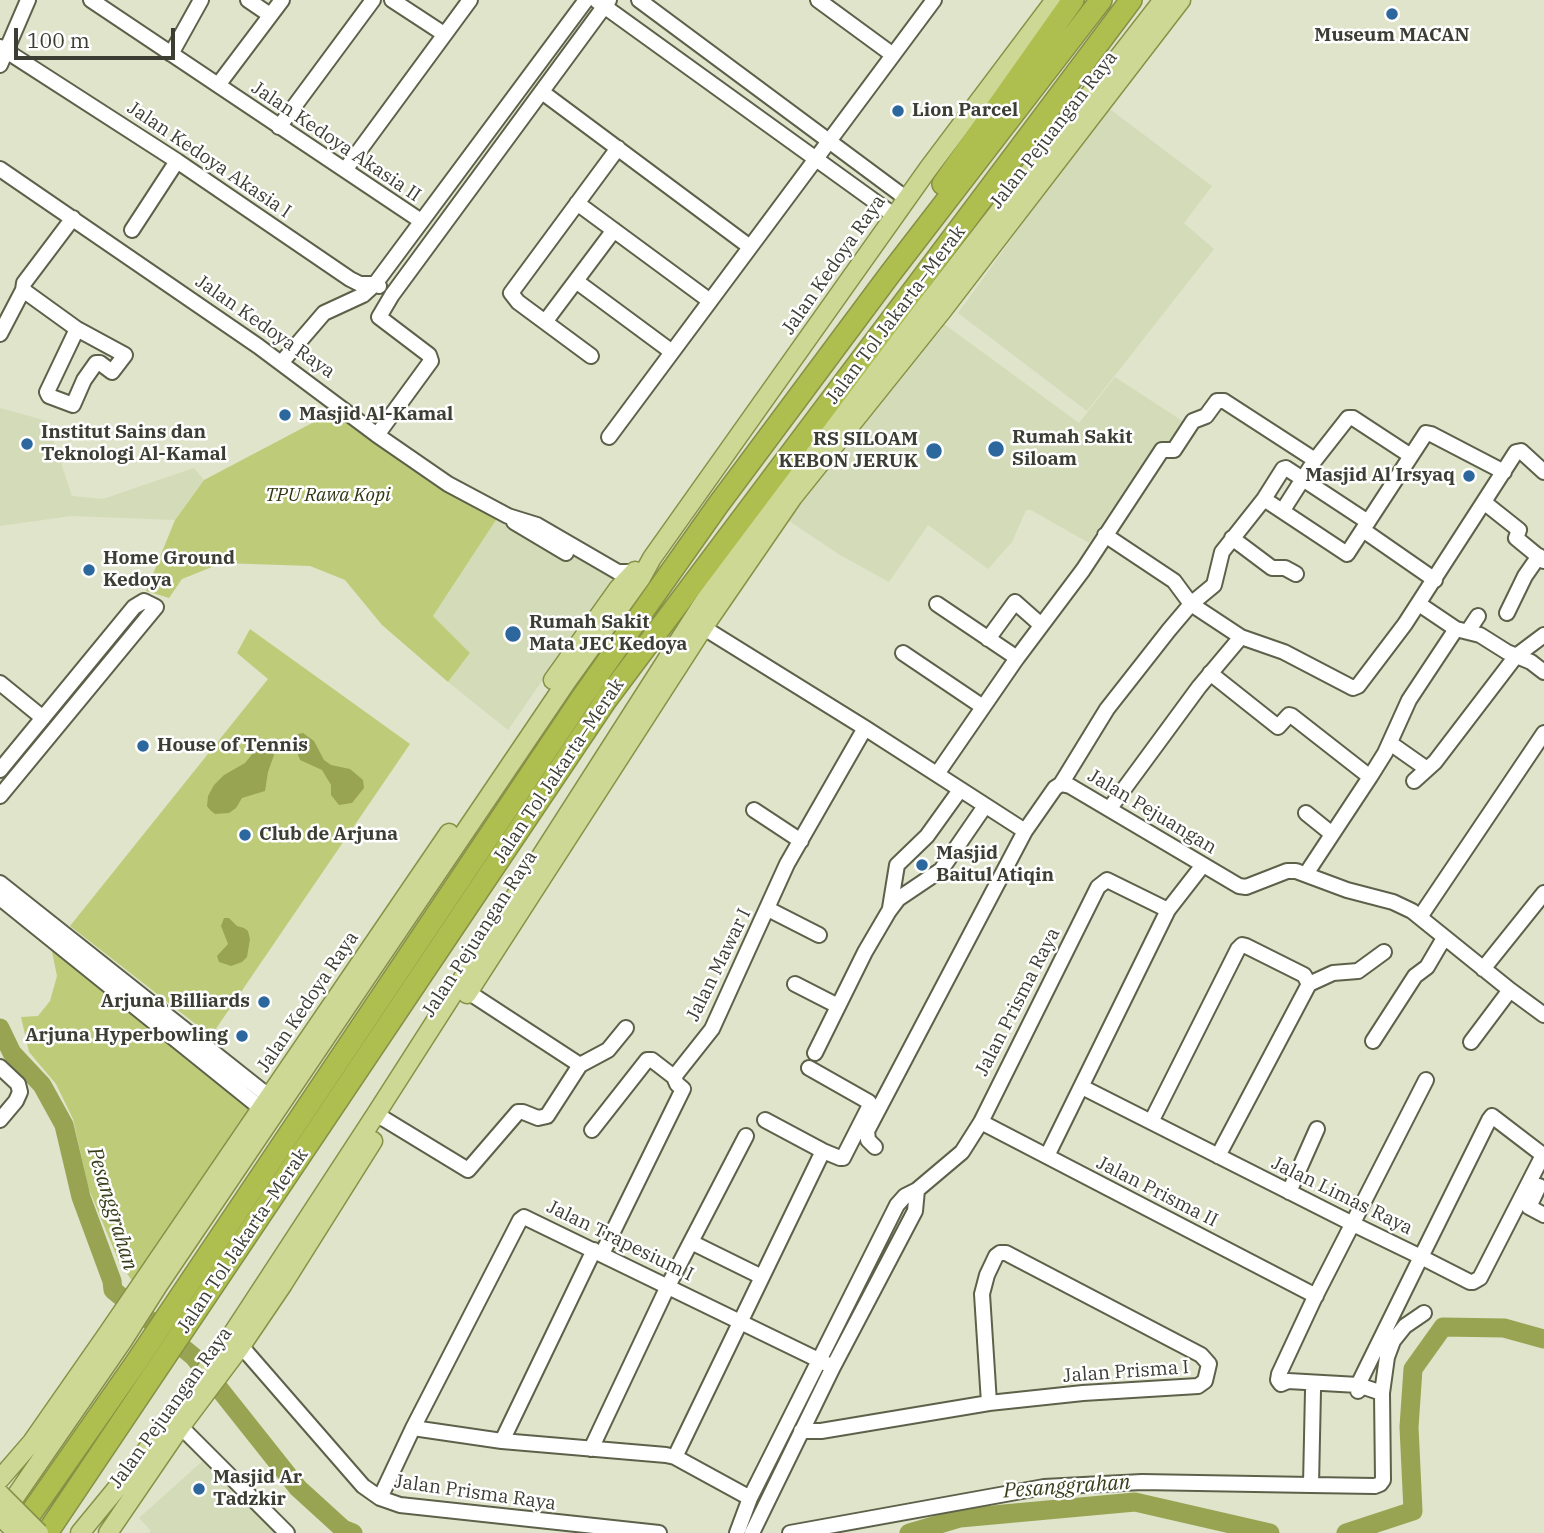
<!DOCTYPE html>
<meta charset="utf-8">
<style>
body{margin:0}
#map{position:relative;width:1544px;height:1533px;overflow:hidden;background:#dfe4ca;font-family:"IBM Plex Serif",serif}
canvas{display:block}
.scale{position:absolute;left:14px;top:28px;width:161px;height:32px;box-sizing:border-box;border:4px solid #3c3e34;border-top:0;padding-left:9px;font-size:21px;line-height:24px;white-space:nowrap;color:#3c3e34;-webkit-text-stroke:5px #fff;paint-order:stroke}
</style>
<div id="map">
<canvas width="1544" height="1533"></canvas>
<div class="scale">100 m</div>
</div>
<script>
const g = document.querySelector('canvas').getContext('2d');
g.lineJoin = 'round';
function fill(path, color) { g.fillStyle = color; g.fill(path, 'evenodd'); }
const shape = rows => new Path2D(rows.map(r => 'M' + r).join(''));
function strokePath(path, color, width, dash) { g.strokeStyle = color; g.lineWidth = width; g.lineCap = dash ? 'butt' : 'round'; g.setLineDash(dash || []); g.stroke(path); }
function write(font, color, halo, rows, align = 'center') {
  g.font = font + ' "IBM Plex Serif",serif'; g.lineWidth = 5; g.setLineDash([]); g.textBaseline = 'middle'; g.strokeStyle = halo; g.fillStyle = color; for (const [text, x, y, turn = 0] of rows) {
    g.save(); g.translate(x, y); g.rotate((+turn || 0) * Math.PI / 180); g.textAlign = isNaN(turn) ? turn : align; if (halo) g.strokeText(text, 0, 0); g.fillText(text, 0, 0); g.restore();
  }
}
fill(shape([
 [1107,107,1212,186,1184,223,1214,249,1087,411,958,313],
 [940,321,1079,423,1115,377,1190,426,1176,446,1164,444,1156,446,1150,452,1089,543,1031,510,1026,510,1012,542,988,569,928,525,889,582,840,555,786,519,897,376,942,329],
 [0,408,47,421,72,496,103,499,194,468,204,480,175,520,71,516,0,526],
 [498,517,614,577,508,730,448,682,470,653,433,616],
 [207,1457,280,1533,149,1533,151,1531,139,1518]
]), '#d4dbb9');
fill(shape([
 [333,412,428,477,498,517,433,616,470,653,448,682,382,625,345,580,310,566,222,563,182,579,169,598,146,591,175,520,204,480],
 [250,629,410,744,211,1036,70,926,268,679,237,653],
 [51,947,249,1109,135,1285,119,1262,88,1187,73,1119,56,1084,29,1052,21,1017,38,1016,50,1001,57,976]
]), '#becc7a');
fill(shape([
 [303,733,314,741,324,760,331,765,350,769,363,780,364,788,352,803,339,805,331,795,331,785,322,770,300,760,294,744,298,734],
 [264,745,269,746,274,755,268,772,265,791,242,798,236,808,229,813,215,814,210,810,207,806,208,796,214,785,224,775,245,763,257,748],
 [224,918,229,918,237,926,244,928,248,931,250,939,247,957,242,962,231,966,219,962,217,956,228,944,221,926]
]), '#98a451');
strokePath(shape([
 [0,1028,12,1053,42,1085,64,1125,81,1197,112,1281,113,1290,194,1357,298,1488,343,1529,353,1533],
 [909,1533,960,1518,1135,1502,1270,1533],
 [1346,1533,1413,1511,1409,1427,1413,1369,1443,1327,1504,1328,1544,1339]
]), '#98a451', 19);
const minor = shape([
 [91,0,421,221],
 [248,0,270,15],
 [392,0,444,34],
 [639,0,907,199],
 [818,0,893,55],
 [597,1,895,216],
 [0,47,177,161,350,279,360,284,375,284,379,286],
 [171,54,201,0],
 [0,65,28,0],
 [218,85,282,0],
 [542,92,750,247],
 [279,127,373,0],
 [0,169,258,346,377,435,448,484,508,516,537,525,618,572,634,572],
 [345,170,470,0],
 [577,203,710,301],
 [132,230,177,161],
 [576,281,672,352],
 [23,290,77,329,125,355,112,372,100,363,96,363,84,380,73,405,49,396,47,392,77,329],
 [545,322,614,230],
 [0,334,23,290,24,283,73,218],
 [591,356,518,302,511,293,618,148],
 [281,363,324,313,363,295,375,284,586,0],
 [377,435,431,361,429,355,379,317,392,295,609,0],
 [609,437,934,0],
 [1264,499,1347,554,1426,433,1431,434,1504,472],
 [1485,503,1519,530,1516,538,1544,561],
 [1283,510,1315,460,1348,418,1353,418,1411,456],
 [514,522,566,553],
 [1363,530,1435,580],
 [1105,535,1174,581,1191,604,1241,637,1284,652,1353,688,1358,686,1405,624,1516,452,1521,451,1544,472],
 [1232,538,1272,568,1285,568,1296,574],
 [937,604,1017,658],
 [1419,604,1456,629,1480,635,1507,652,1531,662,1544,672],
 [1507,613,1525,576,1539,556],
 [696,623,865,728,1025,831,1055,788,1061,784,1070,786,1239,886,1246,887,1287,871,1296,871,1347,890,1393,902,1412,911,1510,990,1544,1015],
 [1468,631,1478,616],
 [988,639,1015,602,1041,625],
 [903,653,983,707],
 [1210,673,1278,727,1289,715,1292,716,1370,777],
 [0,683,43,718],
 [1390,743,1427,769],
 [0,770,134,607,144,601,156,607,0,796],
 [937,774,1017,658,1083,570,1162,450,1174,450,1193,421,1206,416,1217,401,1224,401,1315,460],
 [1414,781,1435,762,1516,656,1544,635],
 [1061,784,1107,709,1169,630,1191,604,1214,585,1222,552,1264,499,1283,469,1286,468,1368,522],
 [1110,808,1199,687,1241,637],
 [754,810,801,841],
 [1306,813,1332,834],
 [1306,874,1370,777,1385,753,1409,700,1456,629],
 [0,883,276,1102],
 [0,898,268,1114],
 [890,908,897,865,927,836,960,790],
 [768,909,819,935],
 [1420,917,1544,733],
 [1483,969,1544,893],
 [795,984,838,1006],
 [1373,1041,1415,976,1427,967,1444,938],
 [1471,1042,1510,990],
 [815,1053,865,952,889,911,898,899,941,870,985,806],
 [580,1065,608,1050,626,1028],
 [0,1067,18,1084,20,1092,16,1101,0,1120],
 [674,1077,712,1029,787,864,865,728],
 [1082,1087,1351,1223,1421,1257,1470,1282,1473,1282,1480,1278,1543,1155,1492,1116,1489,1120,1421,1257,1358,1385,1358,1391],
 [376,1114,468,1170,518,1112,523,1112,538,1118,547,1116,580,1065,462,988],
 [765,1120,823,1151,840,1158,843,1158,870,1105,869,1102,809,1068],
 [981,1122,1316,1296],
 [1151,1122,1238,949,1242,945,1246,946,1304,975,1309,984],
 [592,1130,647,1060,652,1060,674,1077],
 [875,1147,868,1140,867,1131,1025,831],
 [1047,1156,1168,910,1203,865],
 [1218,1156,1309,984,1333,973,1358,971,1384,952],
 [1539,1186,1529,1207,1544,1215],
 [1289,1192,1317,1129],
 [691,1242,762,1277],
 [602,1254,683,1089,677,1084,674,1077],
 [235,1339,363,1486,380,1498,400,1505,659,1533],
 [1281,1384,1288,1381,1358,1385,1382,1393,1383,1480,1380,1484,1375,1486,1311,1485,1313,1390],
 [1281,1384,1278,1380,1279,1374,1314,1299,1426,1080],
 [1382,1393,1387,1357,1393,1341,1405,1326,1424,1313],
 [174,1420,287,1533],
 [413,1428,502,1441,666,1455,675,1457,750,1498],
 [801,1431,821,1431,989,1403,1083,1393,1198,1386,1205,1381,1209,1364,1201,1355,1006,1253,1000,1253,996,1256,987,1275,982,1294,989,1403],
 [502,1441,594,1250],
 [591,1449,668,1286,746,1136],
 [675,1457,823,1151],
 [380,1498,413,1428,520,1220,524,1217,833,1367],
 [737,1533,750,1498,897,1205,905,1196,917,1190,962,1152,981,1122,1098,887,1107,880,1168,910],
 [752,1533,833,1367,915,1211,917,1190],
 [790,1533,1044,1487,1142,1482,1311,1485]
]);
const major = shape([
 [553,680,618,589,635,571],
 [467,994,703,628,793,497,942,311,1181,0],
 [0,1479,32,1442,108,1333,449,833],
 [2,1516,122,1342,159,1284,567,681,641,578,652,558,928,169,1055,0],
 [80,1533,131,1471,231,1336,376,1114,705,600,783,490,1163,0],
 [108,1533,181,1426,241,1346,283,1284,373,1141]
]);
const highway = shape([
 [943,184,1073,0],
 [17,1533,135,1364,581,699,718,505,890,274,1101,0],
 [47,1533,606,700,1131,0]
]);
strokePath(minor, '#5c614a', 18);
strokePath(major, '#869146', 21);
strokePath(highway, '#869146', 24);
strokePath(minor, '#fff', 14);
strokePath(major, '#ced895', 18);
strokePath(highway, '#aebe4f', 21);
const majorBridge = shape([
 [0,1494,39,1533],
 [0,1516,17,1533]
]);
strokePath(majorBridge, '#869146', 21, []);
strokePath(majorBridge, '#ced895', 18);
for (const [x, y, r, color] of [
 [1392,14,7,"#2c679e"],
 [898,111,7,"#2c679e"],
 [285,415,7,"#2c679e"],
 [27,444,7,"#2c679e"],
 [996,449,9,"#2c679e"],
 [934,451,9,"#2c679e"],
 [1469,476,7,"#2c679e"],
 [89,570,7,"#2c679e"],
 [513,634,9,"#2c679e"],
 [143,746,7,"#2c679e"],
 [245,835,7,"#2c679e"],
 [922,865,7,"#2c679e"],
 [264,1002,7,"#2c679e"],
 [242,1036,7,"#2c679e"],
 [199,1489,7,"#2c679e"]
]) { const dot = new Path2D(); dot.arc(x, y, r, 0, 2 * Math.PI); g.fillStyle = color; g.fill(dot); strokePath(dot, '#fff', 2.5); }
write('bold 19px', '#3c3e34', '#fff', [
 ["Museum MACAN",1392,36,"center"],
 ["Lion Parcel",912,111],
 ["Masjid Al-Kamal",299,415],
 ["Institut Sains dan",41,433],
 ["Teknologi Al-Kamal",41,455],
 ["Rumah Sakit",1012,438],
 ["Siloam",1012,460],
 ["RS SILOAM",918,440,"right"],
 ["KEBON JERUK",918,462,"right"],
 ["Masjid Al Irsyaq",1455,476,"right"],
 ["Home Ground",103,559],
 ["Kedoya",103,581],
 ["Rumah Sakit",529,623],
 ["Mata JEC Kedoya",529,645],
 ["House of Tennis",157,746],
 ["Club de Arjuna",259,835],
 ["Masjid",936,854],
 ["Baitul Atiqin",936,876],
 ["Arjuna Billiards",250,1002,"right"],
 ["Arjuna Hyperbowling",228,1036,"right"],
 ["Masjid Ar",213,1478],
 ["Tadzkir",213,1500]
], 'left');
write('19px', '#3c3e34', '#fff', [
 ["Jalan Pejuangan Raya",1054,130,-52],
 ["Jalan Kedoya Akasia II",336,142,34],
 ["Jalan Kedoya Akasia I",209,160,34],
 ["Jalan Kedoya Raya",834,265,-55],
 ["Jalan Tol Jakarta–Merak",896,315,-53],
 ["Jalan Kedoya Raya",265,327,35],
 ["Jalan Tol Jakarta–Merak",559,771,-56],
 ["Jalan Pejuangan",1152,812,31],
 ["Jalan Pejuangan Raya",480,934,-57],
 ["Jalan Mawar I",719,965,-64],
 ["Jalan Kedoya Raya",308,1002,-56],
 ["Jalan Prisma Raya",1018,1002,-63],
 ["Jalan Prisma II",1157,1192,27],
 ["Jalan Limas Raya",1342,1196,26],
 ["Jalan Tol Jakarta–Merak",243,1241,-56],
 ["Jalan Trapesium I",620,1241,26],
 ["Jalan Prisma I",1126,1372,-4],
 ["Jalan Pejuangan Raya",171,1408,-54],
 ["Jalan Prisma Raya",475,1493,8]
]);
write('italic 19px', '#303511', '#fff', [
 ["TPU Rawa Kopi",328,496]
]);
write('italic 21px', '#383d19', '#fff', [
 ["Pesanggrahan",112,1209,73],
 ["Pesanggrahan",1067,1487,-4]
]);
</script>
